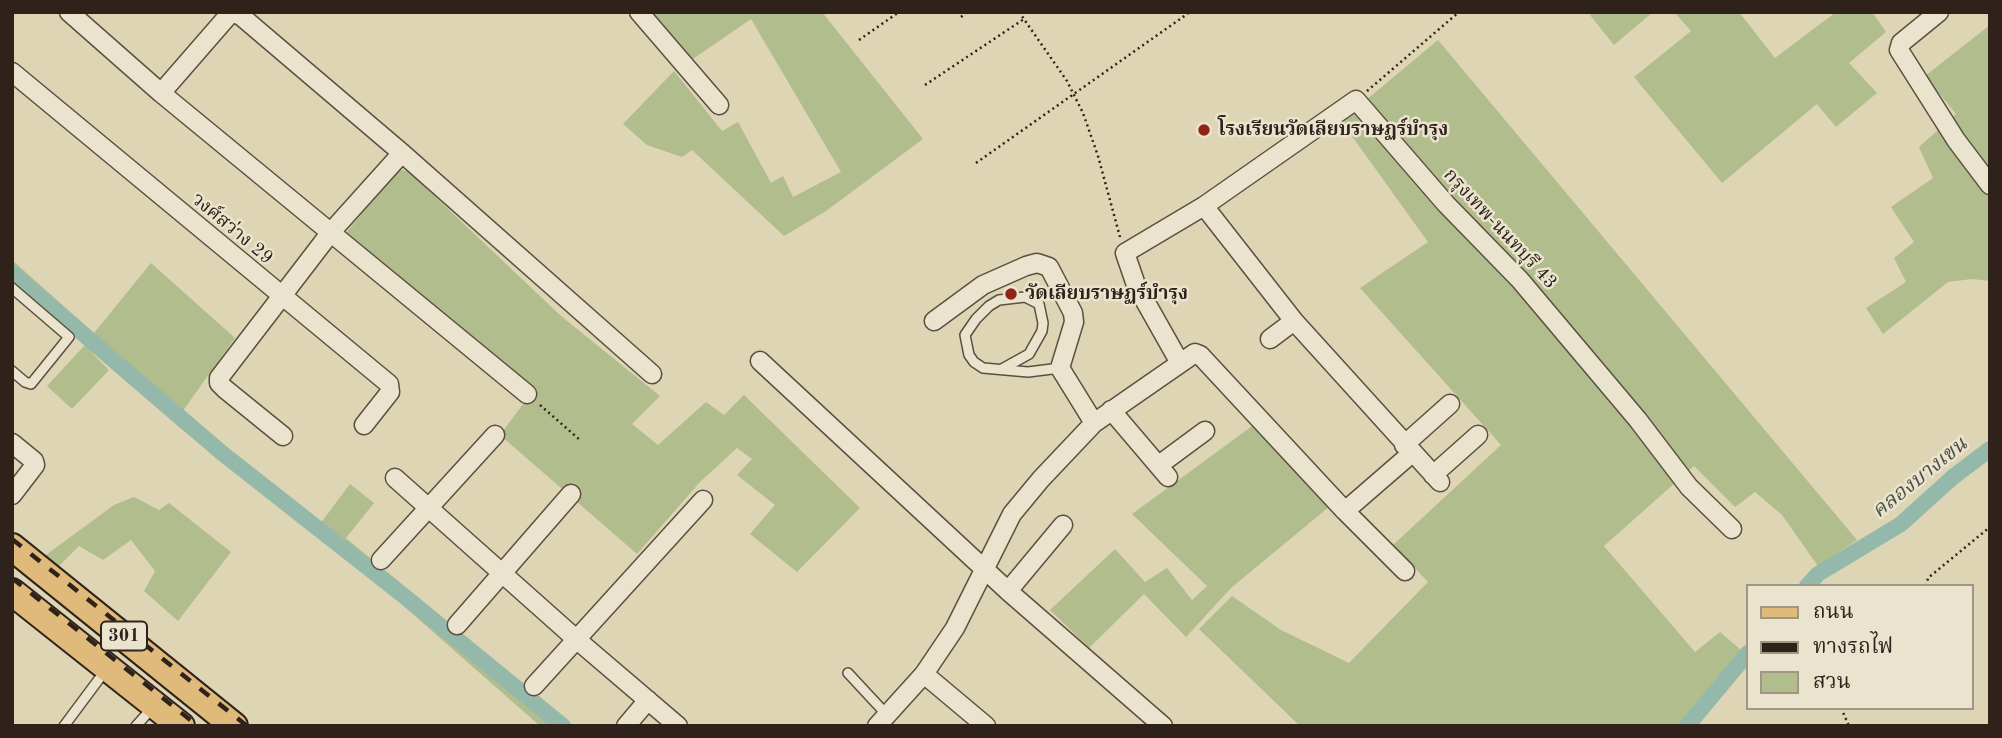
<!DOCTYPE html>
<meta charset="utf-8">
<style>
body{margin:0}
#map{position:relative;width:2002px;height:738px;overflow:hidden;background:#ded5b4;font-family:"Old Standard TT","Noto Serif Thai",serif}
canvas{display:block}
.frame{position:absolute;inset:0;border:14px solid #2f221b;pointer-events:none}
.legend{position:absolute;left:1746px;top:584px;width:228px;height:126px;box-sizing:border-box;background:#eae4ce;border:2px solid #9f9686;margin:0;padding:9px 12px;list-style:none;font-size:21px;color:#2f221b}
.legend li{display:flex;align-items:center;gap:14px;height:35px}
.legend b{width:35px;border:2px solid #9f9686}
</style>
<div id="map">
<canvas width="2002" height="738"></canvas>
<div class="frame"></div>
<ul class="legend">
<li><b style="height:9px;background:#dfba7a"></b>ถนน</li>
<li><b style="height:9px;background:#2f221b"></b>ทางรถไฟ</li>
<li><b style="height:19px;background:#b1bd8d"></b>สวน</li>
</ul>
</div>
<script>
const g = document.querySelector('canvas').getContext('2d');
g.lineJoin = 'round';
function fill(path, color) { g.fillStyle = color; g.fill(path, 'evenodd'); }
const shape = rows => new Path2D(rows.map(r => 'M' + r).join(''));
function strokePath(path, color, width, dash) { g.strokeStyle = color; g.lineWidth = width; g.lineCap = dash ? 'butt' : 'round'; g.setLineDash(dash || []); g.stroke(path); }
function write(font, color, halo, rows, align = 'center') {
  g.font = font + ' "Old Standard TT","Noto Serif Thai",serif'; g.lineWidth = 5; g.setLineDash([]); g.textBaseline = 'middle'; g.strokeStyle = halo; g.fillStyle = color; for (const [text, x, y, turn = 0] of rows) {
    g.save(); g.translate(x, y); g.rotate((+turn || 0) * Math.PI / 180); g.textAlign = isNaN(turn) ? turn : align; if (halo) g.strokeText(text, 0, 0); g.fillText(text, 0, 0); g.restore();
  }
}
fill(shape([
 [649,12,822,12,923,139,826,211,784,236,692,150,682,157,647,145,623,124,674,71,722,131,738,122,771,183,783,176,793,197,841,172,751,19,690,61],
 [1593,12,1653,12,1614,45,1590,15],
 [1674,12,1739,12,1775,58,1836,12,1872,12,1886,32,1849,63,1877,93,1836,127,1817,104,1722,183,1634,77,1691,31],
 [1990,25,1990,281,1972,279,1948,282,1883,334,1866,308,1906,282,1894,258,1914,242,1891,207,1933,178,1919,147,1956,114,1925,76],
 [1438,40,1857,540,1818,566,1782,515,1755,492,1735,507,1694,466,1604,546,1695,652,1720,632,1741,650,1677,726,1300,726,1199,629,1232,596,1281,630,1349,663,1428,582,1393,545,1501,445,1360,288,1428,242,1341,121],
 [398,169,409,172,561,316,660,396,632,424,658,445,706,402,724,415,744,395,860,508,797,572,750,534,775,505,737,475,752,459,737,448,700,482,637,554,500,435,532,392,346,233],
 [12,260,94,333,151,263,235,338,182,412,320,524,350,484,374,503,346,538,574,726,540,726,399,602,179,427,86,347,109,370,72,409,47,386,85,345,12,282],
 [1255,424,1330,506,1231,588,1186,637,1144,594,1089,648,1050,610,1115,549,1145,582,1167,568,1192,600,1207,586,1132,514],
 [134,497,159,510,169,503,231,552,178,621,144,591,155,571,131,540,103,560,79,546,56,569,42,558,114,505]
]), '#b1bd8d');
strokePath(shape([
 [12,273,222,453,409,600,563,726],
 [1807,586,1818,574,1901,524,1953,477,1990,449],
 [1687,726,1748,653]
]), '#94b9aa', 16);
const service = shape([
 [12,288,69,337,31,384,25,382,12,371],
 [1002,369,1029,354,1042,331,1043,323,1039,304,1025,297,999,300,989,306,976,319,965,335,969,355,974,362,983,368,1028,372,1060,368],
 [848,673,887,715],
 [64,726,105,671],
 [136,726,154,706]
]);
const minor = shape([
 [69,12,161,93,527,394],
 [639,12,719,105],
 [1939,12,1901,43,1899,50,1956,140,1990,185],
 [12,72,389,384,390,392,364,425],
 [161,93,228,16,234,13,241,16,402,153,652,374],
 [1204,206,1294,321,1440,482],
 [934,321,983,285,1026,266,1037,263,1049,267,1073,313,1074,322,1060,368,1094,423],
 [1270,339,1294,321],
 [760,361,1008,591,1163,726],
 [1180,363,1136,285,1125,253,1204,206,1356,100,1446,204,1520,280,1638,420,1689,487,1732,529],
 [1111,410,1168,477],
 [283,436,225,389,219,383,219,378,331,232,402,153],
 [12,443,34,461,35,465,12,495],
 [1404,445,1450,404],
 [1159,465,1205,431],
 [1433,475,1478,435],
 [395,478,576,639,678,726],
 [1345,511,1412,453],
 [381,560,495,435],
 [1008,591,1063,525],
 [457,625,571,494],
 [924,674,986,726],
 [534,686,703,500],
 [626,726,648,700],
 [877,726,924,674,955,628,1012,514,1041,479,1094,423,1195,353,1200,355,1345,511,1405,571]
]);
const primary = shape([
 [12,547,234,726],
 [12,592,181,726]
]);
strokePath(service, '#5b4f41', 12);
strokePath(minor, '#5b4f41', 21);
strokePath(primary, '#2f221b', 30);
strokePath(shape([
 [1019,12,1067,81,1083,113,1098,156,1120,237],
 [961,17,967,12],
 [859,40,899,12],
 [925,85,1024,19],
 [1367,91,1459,12],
 [976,163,1190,12],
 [540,405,580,440],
 [1926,586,1928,578,1990,527],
 [1841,708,1849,726]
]), '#2f221b', 2.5, [2, 3.5]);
strokePath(service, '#eae4ce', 9);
strokePath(minor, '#eae4ce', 18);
strokePath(primary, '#dfba7a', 26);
strokePath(shape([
 [12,539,247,726],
 [12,578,198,726]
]), '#2f221b', 4.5, [12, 12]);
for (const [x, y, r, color] of [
 [1204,130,7,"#8f2418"],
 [1011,294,7,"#8f2418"]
]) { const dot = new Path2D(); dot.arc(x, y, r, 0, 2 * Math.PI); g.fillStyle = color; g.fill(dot); strokePath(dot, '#eae4ce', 2.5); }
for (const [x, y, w] of [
 [124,636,46]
]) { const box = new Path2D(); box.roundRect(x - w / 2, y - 14.5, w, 29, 5); g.fillStyle = '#eae4ce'; g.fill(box); strokePath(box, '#2f221b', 2); }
write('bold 18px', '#2f221b', null, [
 ["301",124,636]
]);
write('bold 19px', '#2f221b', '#eae4ce', [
 ["โรงเรียนวัดเลียบราษฏร์บำรุง",1218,130],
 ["วัดเลียบราษฏร์บำรุง",1025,294]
], 'left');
write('19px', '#2f221b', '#eae4ce', [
 ["วงศ์สว่าง 29",232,229,40],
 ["กรุงเทพ-นนทบุรี 43",1500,229,47]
]);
write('italic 21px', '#4d4f46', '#eae4ce', [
 ["คลองบางเขน",1920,478,-39]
]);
</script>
